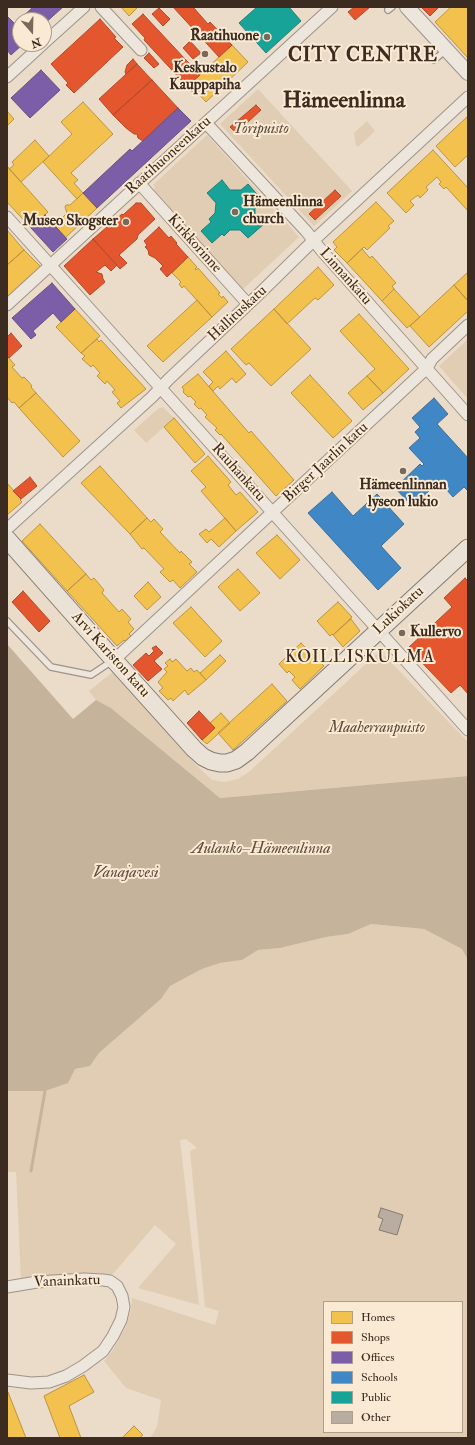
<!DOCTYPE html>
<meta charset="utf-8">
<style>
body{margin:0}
#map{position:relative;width:475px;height:1445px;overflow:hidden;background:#eadcc9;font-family:"IM FELL Double Pica",serif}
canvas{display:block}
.frame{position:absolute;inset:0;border:8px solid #3b2b20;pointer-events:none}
.legend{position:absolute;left:323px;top:1301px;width:140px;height:132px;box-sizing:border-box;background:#faead3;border:1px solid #ae9e8b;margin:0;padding:5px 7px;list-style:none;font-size:12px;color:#3b2b20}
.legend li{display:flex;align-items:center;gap:8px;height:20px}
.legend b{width:20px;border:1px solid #ae9e8b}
.north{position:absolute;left:12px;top:12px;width:40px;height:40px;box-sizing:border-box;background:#faead3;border:1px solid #ae9e8b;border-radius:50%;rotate:160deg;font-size:11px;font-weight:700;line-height:16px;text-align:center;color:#3b2b20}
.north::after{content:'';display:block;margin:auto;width:14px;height:18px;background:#78695b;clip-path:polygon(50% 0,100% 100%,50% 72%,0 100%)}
</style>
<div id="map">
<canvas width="475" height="1445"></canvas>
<div class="frame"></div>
<ul class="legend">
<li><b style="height:11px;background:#f2c14e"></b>Homes</li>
<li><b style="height:11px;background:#e4572e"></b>Shops</li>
<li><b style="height:11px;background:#7b5ea7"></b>Offices</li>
<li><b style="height:11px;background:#3f88c5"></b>Schools</li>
<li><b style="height:11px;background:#17a398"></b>Public</li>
<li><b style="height:11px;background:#b8ada0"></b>Other</li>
</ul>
<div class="north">N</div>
</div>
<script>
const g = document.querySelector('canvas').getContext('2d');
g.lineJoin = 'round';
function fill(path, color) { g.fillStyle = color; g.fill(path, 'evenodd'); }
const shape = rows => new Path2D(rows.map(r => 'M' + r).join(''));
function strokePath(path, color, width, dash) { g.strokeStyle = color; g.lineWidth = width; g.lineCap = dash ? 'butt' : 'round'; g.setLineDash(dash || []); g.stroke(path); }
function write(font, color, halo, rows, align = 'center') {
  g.font = font + ' "IM FELL Double Pica",serif'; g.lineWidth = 4; g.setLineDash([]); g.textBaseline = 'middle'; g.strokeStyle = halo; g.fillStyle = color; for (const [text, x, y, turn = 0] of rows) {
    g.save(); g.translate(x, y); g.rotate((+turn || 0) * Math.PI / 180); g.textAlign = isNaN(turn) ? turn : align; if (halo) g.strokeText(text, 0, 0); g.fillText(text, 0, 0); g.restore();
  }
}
fill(shape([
 [258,89,352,191,314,226,220,124],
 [367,121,375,131,358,147,356,145,354,133],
 [207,135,299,237,241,291,153,192,155,187,153,185],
 [468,339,468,399,439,366],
 [163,407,174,418,146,443,134,430,158,409],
 [380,651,468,742,468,776,220,798,111,708,96,700,89,691,114,671,191,760,212,780,225,782,238,779,249,772],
 [371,924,424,929,462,949,468,960,468,1438,150,1438,157,1427,161,1400,126,1388,104,1361,112,1351,125,1329,131,1310,132,1298,215,1325,219,1311,205,1307,190,1151,197,1148,186,1139,180,1140,199,1305,138,1288,176,1244,155,1225,112,1275,98,1273,21,1278,16,1172,7,1172,7,1091,45,1091,75,1069,90,1066,99,1053,161,999,170,986,202,969,220,963,242,960,258,950,280,948,326,937,348,934],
 [324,1302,462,1302,462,1432,324,1432]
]), '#e0cdb3');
fill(shape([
 [7,644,73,719,96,700,111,708,220,798,468,776,468,960,462,949,424,929,371,924,348,934,326,937,280,948,258,950,242,960,220,963,202,969,170,986,161,999,99,1053,90,1066,75,1069,68,1083,45,1091,7,1091]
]), '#c6b39b');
const homes = shape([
 [121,7,138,7,129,16,121,7],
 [451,7,468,7,468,56,467,57,435,22,451,7],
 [232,45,248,62,206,102,190,84,232,45],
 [83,102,113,134,71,173,78,180,74,183,83,193,77,199,43,162,72,134,61,122,83,102],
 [7,111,14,119,7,126,7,111],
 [468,116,468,155,455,167,436,146,468,116],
 [35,140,49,156,21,182,9,169,14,165,12,162,35,140],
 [433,150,468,188,468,211,446,187,444,189,439,184,441,182,437,177,426,187,428,190,420,198,418,195,410,201,414,205,406,213,387,193,433,150],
 [7,166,48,212,31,228,7,202,7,166],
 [83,193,97,208,65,238,52,223,55,221,57,223,67,213,65,207,66,205,70,205,83,193],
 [376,202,394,221,388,226,390,228,367,250,364,247,347,263,334,250,337,247,333,242,376,202],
 [7,230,24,250,7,265,7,230],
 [362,249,370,258,372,256,396,283,392,286,394,289,382,301,347,263,362,249],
 [24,250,41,267,7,299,7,265,24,250],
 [188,257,197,267,195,269,196,270,198,268,220,293,218,294,222,298,223,296,228,302,212,317,184,286,182,288,179,284,181,282,172,273,188,257],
 [318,267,334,285,318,300,315,298,287,324,274,309,318,267],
 [468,272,468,301,454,285,468,272],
 [454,285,468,301,468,311,429,347,410,326,454,285],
 [394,289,420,317,407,328,382,301,394,289],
 [197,300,212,317,163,362,147,346,197,300],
 [75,309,100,336,81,353,56,327,75,309],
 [274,309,311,349,271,386,249,363,246,365,231,349,274,309],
 [359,314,409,369,383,393,367,376,375,369,340,331,359,314],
 [97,339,99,342,101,340,146,389,121,408,117,403,120,401,112,392,115,390,107,381,105,384,97,376,100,373,93,365,91,367,82,359,85,356,81,353,97,339],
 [226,351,246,374,236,383,232,378,220,389,218,386,213,391,209,386,213,382,203,372,226,351],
 [7,356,15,365,12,367,22,378,24,377,28,381,32,386,31,387,36,393,19,408,14,402,12,403,7,397,7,356],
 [198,374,249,433,251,431,294,480,276,496,221,434,220,435,215,430,217,428,205,417,207,415,201,408,199,409,194,404,196,402,190,396,188,397,183,392,184,390,182,387,198,374],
 [310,375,352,421,333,438,291,393,310,375],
 [367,376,383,393,363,410,348,393,367,376],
 [36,393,80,441,63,457,19,408,36,393],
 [174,418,205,454,195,463,164,427,174,418],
 [208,456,231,482,228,485,236,495,240,492,258,512,236,531,201,491,206,487,191,471,208,456],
 [100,466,147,518,130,534,81,483,100,466],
 [7,483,21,499,20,500,22,502,7,515,7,483],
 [147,518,151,522,154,519,163,529,160,532,180,553,181,551,192,562,189,564,197,572,180,588,173,580,170,582,160,572,164,569,144,548,142,549,130,534,147,518],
 [225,518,236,531,219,547,211,539,207,543,199,534,206,529,209,532,225,518],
 [40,524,86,574,67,591,22,541,40,524],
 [277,535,300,560,280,579,256,553,277,535],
 [238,569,260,593,240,611,218,587,238,569],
 [86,574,91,580,94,578,104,590,102,593,119,612,122,609,131,619,128,622,134,629,129,634,131,636,125,641,124,640,117,646,67,591,86,574],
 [148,582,161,597,147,610,134,596,148,582],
 [338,602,352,617,333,635,332,634,330,636,317,621,338,602],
 [191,607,222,641,205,657,173,623,191,607],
 [351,619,360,631,343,647,333,635,351,619],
 [301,643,324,666,300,689,292,680,295,677,289,671,287,673,279,664,301,643],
 [220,655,226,661,206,680,200,673,220,655],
 [170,659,172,662,176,659,187,671,191,668,194,672,197,670,206,680,188,695,185,690,173,701,171,698,168,700,159,691,163,688,158,682,167,672,164,669,168,666,165,663,170,659],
 [272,684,287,701,233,750,218,733,272,684],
 [221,713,230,723,207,744,202,740,215,728,210,723,221,713],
 [84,1375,94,1392,69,1406,81,1438,60,1438,44,1396,84,1375],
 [7,1392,8,1392,26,1438,7,1438,7,1392],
 [134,1426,143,1435,139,1438,123,1438,123,1437,134,1426]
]);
fill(homes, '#f2c14e');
strokePath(homes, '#bb9440', 1);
const shops = shape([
 [173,7,193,7,208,24,210,22,232,45,219,57,173,7],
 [354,7,370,7,355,20,348,12,354,7],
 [421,7,439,7,430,16,421,7],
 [159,8,170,19,163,26,152,14,159,8],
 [143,14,200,75,190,84,197,91,194,94,144,40,145,38,132,24,143,14],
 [100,19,116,37,114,38,123,47,74,93,66,85,68,83,51,64,100,19],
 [190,41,201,53,193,59,183,48,190,41],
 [149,53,159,64,154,68,144,58,149,53],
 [133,59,137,64,126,74,125,72,127,65,133,59],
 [137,64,152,80,113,115,99,99,137,64],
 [152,80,178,108,143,141,138,138,137,134,134,134,126,128,113,115,152,80],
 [256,105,261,110,236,133,230,127,256,105],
 [335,190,341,196,315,220,309,214,335,190],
 [136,203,141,203,155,219,138,235,137,239,119,255,127,263,120,269,93,239,122,214,123,215,136,203],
 [159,227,169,238,171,236,177,243,176,244,188,257,167,277,160,269,163,266,155,258,149,255,148,250,145,247,147,245,144,241,159,227],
 [93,239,117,265,111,271,105,265,96,272,102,274,103,279,105,282,90,295,64,266,93,239],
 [11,333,22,346,9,358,7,356,7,337,11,333],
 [30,477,37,486,21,499,13,491,30,477],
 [465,578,468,581,468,694,460,685,451,693,408,648,452,607,444,598,465,578],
 [23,591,50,621,39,632,12,602,23,591],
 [156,646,163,653,154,661,162,669,148,681,133,665,146,653,149,656,154,651,152,648,156,646],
 [199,711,215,728,202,740,187,723,199,711]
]);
fill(shops, '#e4572e');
strokePath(shops, '#b14a2a', 1);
const offices = shape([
 [33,7,63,7,44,24,44,20,20,20,20,44,23,44,11,55,7,50,7,16,15,24,33,7],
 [41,70,60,90,30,118,11,98,41,70],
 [178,108,191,121,97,208,83,193,130,149,132,151,178,108],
 [45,215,67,239,53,252,31,228,45,215],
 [52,283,75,309,61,322,53,313,33,331,36,335,31,339,12,318,52,283]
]);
fill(offices, '#7b5ea7');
strokePath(offices, '#684f7e', 1);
const schools = shape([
 [434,398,448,414,437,424,468,458,468,491,464,487,453,497,438,480,437,481,438,483,412,506,395,488,420,464,422,466,424,464,409,448,420,438,415,432,420,427,412,418,434,398],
 [332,492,353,516,377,494,404,524,381,546,401,568,378,590,308,513,332,492]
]);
fill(schools, '#3f88c5');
strokePath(schools, '#3e6c94', 1);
const public = shape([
 [257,7,289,7,301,21,266,53,239,23,257,7],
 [222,180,230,190,241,190,248,184,262,200,255,205,255,214,264,224,248,238,240,230,230,230,224,236,222,234,212,243,201,231,211,222,209,219,215,213,216,203,207,193,222,180]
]);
fill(public, '#17a398');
strokePath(public, '#227f74', 1);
strokePath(shape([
 [31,1171,45,1091]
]), '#c6b39b', 3);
const building = shape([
 [381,1208,403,1215,397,1235,379,1230,383,1219,378,1217,381,1208]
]);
fill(building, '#b8ada0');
strokePath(building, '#857c71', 1);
const service = shape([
 [388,10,392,7],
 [434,60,446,50],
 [7,621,51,667,91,675,112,661]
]);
const minor = shape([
 [101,7,141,50],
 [44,43,84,7],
 [7,77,43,44],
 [206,123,306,231,322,251,468,415],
 [139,183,248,304],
 [7,217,468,730],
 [7,305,332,7],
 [7,529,152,397,169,379,257,296,313,241,468,97],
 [114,660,427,368,432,359,468,325],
 [7,1287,37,1282,84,1279,103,1280,110,1281,117,1286,122,1296,124,1307,121,1320,113,1336,103,1351,83,1366,66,1376,49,1382,31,1383,7,1380]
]);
const tertiary = shape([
 [407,7,468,73]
]);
const primary = shape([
 [7,539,114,660,194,749,203,757,211,761,220,763,227,763,236,760,247,752,468,548]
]);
strokePath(service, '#9e9388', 8);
strokePath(minor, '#9e9388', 13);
strokePath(tertiary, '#9e9388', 16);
strokePath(primary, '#857c71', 19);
strokePath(service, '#ede6dd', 5.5);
strokePath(minor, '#ede6dd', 11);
strokePath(tertiary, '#ede6dd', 14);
strokePath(primary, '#eae2d7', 17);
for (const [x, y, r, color] of [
 [267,37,4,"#78695b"],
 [205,54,4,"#78695b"],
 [235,212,4,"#78695b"],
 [126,222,4,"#78695b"],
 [403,471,4,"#78695b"],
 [402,633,4,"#78695b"]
]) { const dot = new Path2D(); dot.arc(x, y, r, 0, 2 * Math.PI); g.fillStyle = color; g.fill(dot); strokePath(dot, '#faead3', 1.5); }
write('bold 15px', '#3b2b20', '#faead3', [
 ["Raatihuone",259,37],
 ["Keskustalo",205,69,"center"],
 ["Kauppapiha",205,86,"center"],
 ["Hämeenlinna",243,203,"left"],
 ["church",243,220,"left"],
 ["Museo Skogster",118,222],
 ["Hämeenlinnan",403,486,"center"],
 ["lyseon lukio",403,503,"center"],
 ["Kullervo",410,633,"left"]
], 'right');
write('italic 15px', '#5a493a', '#faead3', [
 ["Toripuisto",261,130],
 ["Maaherranpuisto",377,729]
]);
write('15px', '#3b2b20', '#faead3', [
 ["Raatihuoneenkatu",169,156,-42],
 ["Kirkkorinne",194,244,48],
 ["Linnankatu",345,277,48],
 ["Hallituskatu",238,314,-43],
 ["Birger Jaarlin katu",326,463,-43],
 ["Rauhankatu",238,473,48],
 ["Lukiokatu",399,611,-43],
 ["Arvi Kariston katu",110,655,48],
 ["Vanainkatu",67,1282,-2]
]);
write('italic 16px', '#604e3f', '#faead3', [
 ["Aulanko–Hämeenlinna",261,850],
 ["Vanajavesi",126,874]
]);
g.letterSpacing = '1px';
write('17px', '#3b2b20', '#faead3', [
 ["KOILLISKULMA",360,658]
]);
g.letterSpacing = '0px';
g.letterSpacing = '1px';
write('bold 19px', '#3b2b20', '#faead3', [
 ["CITY CENTRE",363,57]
]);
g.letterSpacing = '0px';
write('bold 23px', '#3b2b20', '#faead3', [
 ["Hämeenlinna",344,102]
]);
</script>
